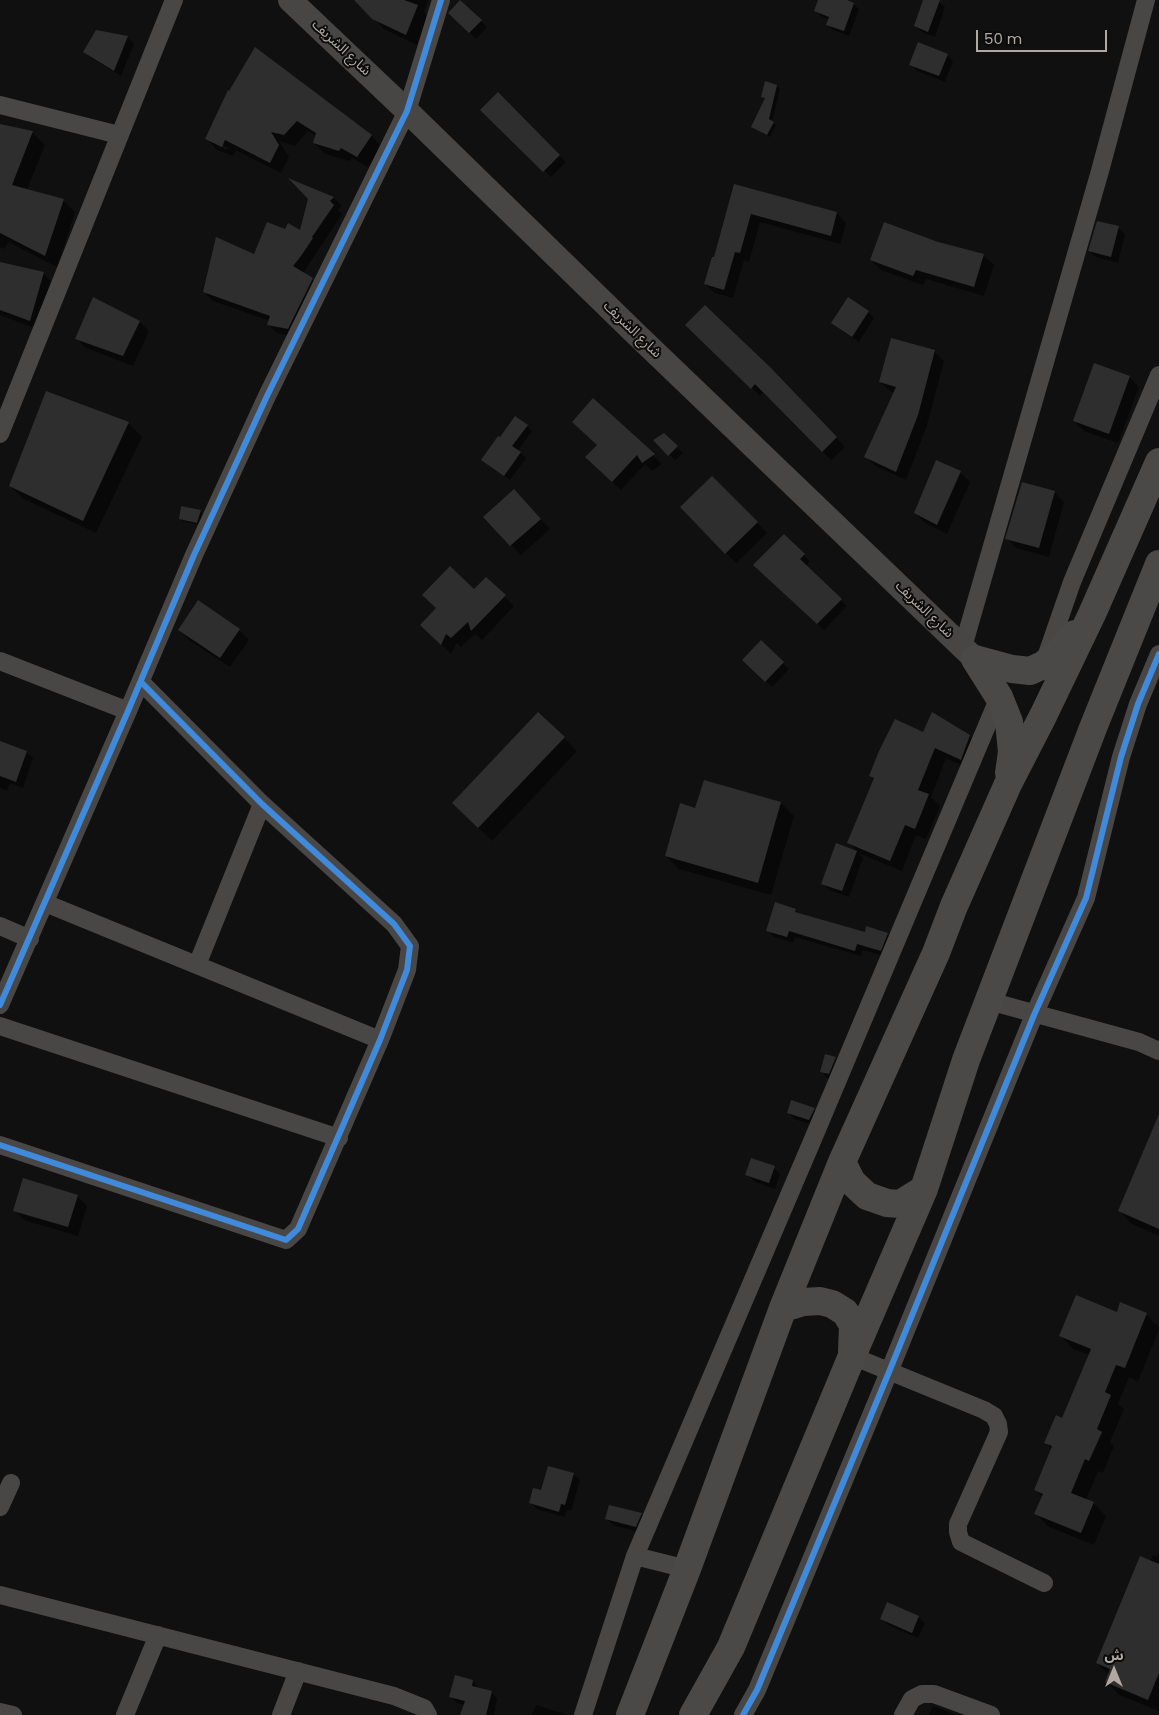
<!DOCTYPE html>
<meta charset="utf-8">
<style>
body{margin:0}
#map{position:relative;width:1159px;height:1715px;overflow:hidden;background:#101010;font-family:Poppins,"Noto Sans Arabic",sans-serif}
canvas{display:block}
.north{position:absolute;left:1089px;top:1645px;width:50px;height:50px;-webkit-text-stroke:4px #0c0b0b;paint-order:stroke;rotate:0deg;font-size:14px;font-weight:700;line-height:20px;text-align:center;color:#b1a9a1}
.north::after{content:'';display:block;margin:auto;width:18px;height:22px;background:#b1a9a1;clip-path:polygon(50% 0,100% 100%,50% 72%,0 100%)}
.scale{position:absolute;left:976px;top:30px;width:131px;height:22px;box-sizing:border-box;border:2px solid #b1a9a1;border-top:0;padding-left:6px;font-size:15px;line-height:18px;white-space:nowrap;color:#b1a9a1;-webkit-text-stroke:4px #0c0b0b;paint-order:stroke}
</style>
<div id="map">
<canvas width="1159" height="1715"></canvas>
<div class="north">ش</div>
<div class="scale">50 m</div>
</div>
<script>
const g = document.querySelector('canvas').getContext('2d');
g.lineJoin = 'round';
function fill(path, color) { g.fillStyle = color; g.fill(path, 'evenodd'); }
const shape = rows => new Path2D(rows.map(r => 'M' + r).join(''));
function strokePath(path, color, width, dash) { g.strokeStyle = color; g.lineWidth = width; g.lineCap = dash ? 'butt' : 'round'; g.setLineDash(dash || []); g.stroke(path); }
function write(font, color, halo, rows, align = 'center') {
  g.font = font + ' Poppins,"Noto Sans Arabic",sans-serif'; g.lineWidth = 4; g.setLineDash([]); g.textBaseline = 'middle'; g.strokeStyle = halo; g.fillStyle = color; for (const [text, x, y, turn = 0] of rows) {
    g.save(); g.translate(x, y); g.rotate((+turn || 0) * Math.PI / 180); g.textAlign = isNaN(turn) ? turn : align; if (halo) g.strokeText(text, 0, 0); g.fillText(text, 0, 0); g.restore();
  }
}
fill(shape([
 [356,0,428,0,424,12,428,17,417,45,384,29],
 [820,0,843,0,853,4,859,9,849,36,833,30,828,25,830,20,821,16,816,11],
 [925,0,936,0,945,7,935,37,922,32,915,26],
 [461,1,487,27,476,39,450,13],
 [96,32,128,38,134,44,121,76,91,58,85,52],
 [255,49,372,136,382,147,368,167,352,158,350,161,325,154,314,143,316,136,308,131,295,146,279,141,289,157,281,173,236,150,233,156,217,150,207,139],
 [218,143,228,148,227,150,218,146],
 [947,55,953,61,945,82,917,71,911,65],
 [777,86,780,89,772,122,776,125,770,137,752,127,765,100,762,96],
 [498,94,566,162,551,177,482,110],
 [0,125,32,132,45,145,27,190,63,200,75,212,57,267,8,242,5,249,0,247],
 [293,182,334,198,342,206,338,210,342,214,303,273,312,279,321,287,297,337,277,333,269,325,270,321,213,301,204,292,285,231,301,232,309,199],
 [735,185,837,213,846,223,840,244,760,222,749,262,744,260,733,298,715,293,705,284,714,258],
 [1118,228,1125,234,1118,263,1096,257,1089,251],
 [938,243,984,256,994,265,984,296,926,279,923,285,881,270,871,260],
 [0,264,43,273,53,283,40,330,0,315],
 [868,312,874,318,859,342,839,329,833,323],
 [140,322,149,331,133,366,86,348,77,339],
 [687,325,779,378,845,447,831,460,764,392,760,396],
 [934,351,944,361,927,425,906,480,875,466,866,456,894,393,890,391,880,382],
 [1129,377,1139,387,1118,443,1084,431,1074,421],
 [46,393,129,424,142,437,96,533,24,499,10,486],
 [593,400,662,464,652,471,645,464,621,490,595,466,598,445],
 [527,426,532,431,518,451,526,458,510,480,489,465],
 [664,434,683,453,675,460,655,441],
 [960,472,970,482,947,534,925,523,915,513],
 [712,477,767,533,736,563,682,507],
 [1054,492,1064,502,1049,557,1016,548,1007,538],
 [524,501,550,529,521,555,485,517],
 [200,511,203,514,200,525,183,521,180,518],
 [784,535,810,561,806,566,847,606,824,630,761,571],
 [486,579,514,606,482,640,475,634,461,647,457,643,451,654,422,625,474,591],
 [180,630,239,630,249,640,230,667,189,640],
 [761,642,789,669,772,687,744,660],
 [924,734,969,736,981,747,972,770,946,758,931,797,940,806,926,839,916,835,902,871,858,853,863,858,849,897,829,890,823,883,837,845,858,852,849,843,874,780,870,776],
 [564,738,577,751,492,841,466,816],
 [0,743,26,752,33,758,23,788,10,783,7,791,0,788],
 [704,781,781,803,794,816,771,895,679,869,666,856,696,809],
 [795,910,800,915,865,934,888,934,894,940,887,957,863,950,861,956,795,937,793,943,774,937,767,930],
 [835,1058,842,1064,835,1080,827,1078,821,1071],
 [814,1109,820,1115,816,1126,794,1119,788,1112],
 [1159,1129,1159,1236,1132,1224,1119,1211],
 [774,1168,780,1174,775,1189,753,1181,747,1174],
 [77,1196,87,1206,78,1236,24,1220,15,1210],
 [1121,1304,1147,1315,1159,1327,1159,1330,1138,1381,1129,1377,1118,1404,1124,1409,1110,1442,1114,1446,1103,1473,1098,1471,1086,1500,1093,1503,1106,1516,1094,1545,1049,1527,1036,1514,1043,1497,1035,1490,1052,1449,1046,1443,1063,1420,1090,1355,1073,1349,1060,1335,1117,1313],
 [573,1474,580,1480,571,1511,567,1510,565,1517,537,1509,530,1502,542,1492],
 [641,1514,647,1521,642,1533,613,1525,606,1518],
 [1159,1552,1159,1711,1119,1695,1106,1681,1109,1675,1097,1663,1153,1555,1157,1557],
 [918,1617,925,1623,918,1638,888,1625,882,1619],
 [473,1681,479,1689,491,1692,497,1698,494,1715,462,1715,465,1705,457,1703,451,1697],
 [536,1705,568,1715,532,1715],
 [933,1706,957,1715,929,1715]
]), '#0007');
fill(shape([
 [354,0,404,0,418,5,406,35,372,19],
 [460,0,482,20,469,33,448,13],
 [818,0,847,0,854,3,844,31,826,25,829,17,814,11],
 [923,0,940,0,928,32,914,26],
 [96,30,128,36,114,71,83,52],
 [918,42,948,54,939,76,909,65],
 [255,47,372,135,357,157,341,148,339,151,313,143,316,133,297,121,284,135,271,132,279,145,270,163,225,140,222,147,205,139,228,90,229,91],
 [765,81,777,85,769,119,774,122,767,135,751,127,765,98,761,97],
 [498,92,560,155,543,172,480,110],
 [0,124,33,131,12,185,64,199,45,256,0,233],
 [288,178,334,197,330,201,334,205,312,237,313,238,301,256,293,266,313,278,288,329,267,325,270,316,203,292,216,237,254,254,267,222,285,229,288,223,300,230,308,199],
 [734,184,837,212,831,236,751,214,740,253,735,252,724,290,704,284,712,257,714,257],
 [1097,221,1119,226,1111,257,1088,251],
 [884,222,938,242,984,254,974,287,916,270,913,276,870,260],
 [0,262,44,272,30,321,0,310],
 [93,297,140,321,123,356,75,339],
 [848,297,869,311,852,337,831,323],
 [705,305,771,368,837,437,822,452,755,384,751,389,685,325],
 [891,338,935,350,918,415,896,472,864,457,896,387,879,382],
 [1094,363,1130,376,1109,434,1073,421],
 [46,391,129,422,83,521,9,486],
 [593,398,655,454,642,463,637,455,612,482,585,457,597,445,572,422],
 [515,416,528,425,512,446,521,452,504,476,481,460,498,436,500,437],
 [664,433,678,446,668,456,653,440],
 [936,460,961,471,937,525,914,513],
 [712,476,758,522,725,554,680,507],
 [1022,482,1055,491,1039,548,1005,539],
 [514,489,541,519,510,546,483,517],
 [181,506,201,510,197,523,179,519],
 [784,534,805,554,800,559,842,599,817,624,753,565],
 [450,566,474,589,486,577,506,595,471,631,468,622,451,638,446,634,441,645,420,625,436,608,422,595],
 [198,600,240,629,220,658,178,630],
 [761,640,784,662,765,682,742,660],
 [538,712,565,737,478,828,452,803],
 [932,712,970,735,961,760,935,748,918,790,929,794,915,829,905,825,890,861,847,843,874,778,869,776,879,751,895,719,923,732],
 [0,741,27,751,16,782,0,776],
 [704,780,781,802,758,883,665,856,680,803,695,808],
 [836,843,857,851,842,891,821,884],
 [775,902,796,909,795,912,865,932,866,926,888,933,881,951,857,944,855,951,789,931,787,937,766,931],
 [825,1054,836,1057,829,1074,820,1072],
 [791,1100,815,1108,809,1120,787,1113],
 [1159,1114,1159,1229,1118,1211],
 [751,1158,775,1166,769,1183,745,1175],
 [23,1178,78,1195,68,1227,13,1211],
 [1076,1295,1117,1312,1120,1302,1147,1313,1125,1368,1116,1365,1105,1392,1111,1395,1097,1429,1102,1432,1089,1461,1085,1459,1071,1493,1094,1502,1081,1533,1034,1514,1043,1494,1034,1490,1052,1446,1044,1443,1056,1415,1062,1418,1091,1349,1059,1336],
 [548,1466,574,1473,565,1505,561,1504,559,1512,529,1503,533,1488,541,1490],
 [609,1505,642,1513,636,1527,605,1519],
 [1140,1556,1159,1564,1159,1673,1148,1700,1105,1682,1110,1669,1096,1663],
 [887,1602,919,1616,912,1633,880,1619],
 [455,1675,473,1680,472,1686,492,1691,486,1715,460,1715,465,1701,449,1697]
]), '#2f2e2e');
strokePath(shape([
 [0,105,119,135],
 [0,434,174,0],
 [963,647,1100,171,1146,0],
 [1045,660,1072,582,1159,375],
 [0,661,128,711],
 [45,903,380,1040],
 [0,926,30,939],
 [197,965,262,804],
 [989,1001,1139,1042,1159,1051],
 [0,1005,128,711,194,555,267,396,407,111,441,0],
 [0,1026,339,1138],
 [0,1145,286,1240,298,1229,380,1040,407,970,410,946,394,924,262,804,141,682],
 [852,1356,984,1410,994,1416,998,1424,999,1432,958,1524,958,1532,961,1542,1044,1583],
 [0,1507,11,1483],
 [635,1556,687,1569],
 [0,1595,394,1696,424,1708,428,1715],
 [0,1712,13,1715],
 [125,1715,158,1635],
 [281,1715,298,1671],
 [583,1715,635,1556,813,1139,999,697],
 [743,1715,757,1690,889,1372,1034,1015,1086,898,1121,757,1138,704,1159,654],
 [903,1715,912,1699,922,1694,934,1694,991,1715]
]), '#494745', 18);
strokePath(shape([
 [290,0,407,111,637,335,975,659]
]), '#474644', 24);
strokePath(shape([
 [975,659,1012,669,1030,671,1043,665,1055,656,1075,634],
 [975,659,999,697,1009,722,1012,752,1009,773],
 [842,1162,852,1182,867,1196,887,1203,900,1204,924,1189],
 [783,1308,803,1302,820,1301,832,1304,845,1312,853,1325,852,1352],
 [630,1715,687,1569,783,1308,842,1162,936,953,954,906,1008,784,1043,716,1092,614,1159,462],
 [693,1715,731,1647,852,1356,924,1189,966,1060,1093,728,1159,564]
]), '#4b4947', 28);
strokePath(shape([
 [0,1005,128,711,194,555,267,396,407,111,441,0],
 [0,1145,286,1240,298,1229,380,1040,407,970,410,946,394,924,262,804,141,682],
 [743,1715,757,1690,889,1372,1034,1015,1086,898,1121,757,1138,704,1159,654]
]), '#408adc', 6);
write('14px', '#b1a9a1', '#0c0b0b', [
 ["شارع الشريف",341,48,43],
 ["شارع الشريف",632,330,44],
 ["شارع الشريف",924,610,44]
]);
</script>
